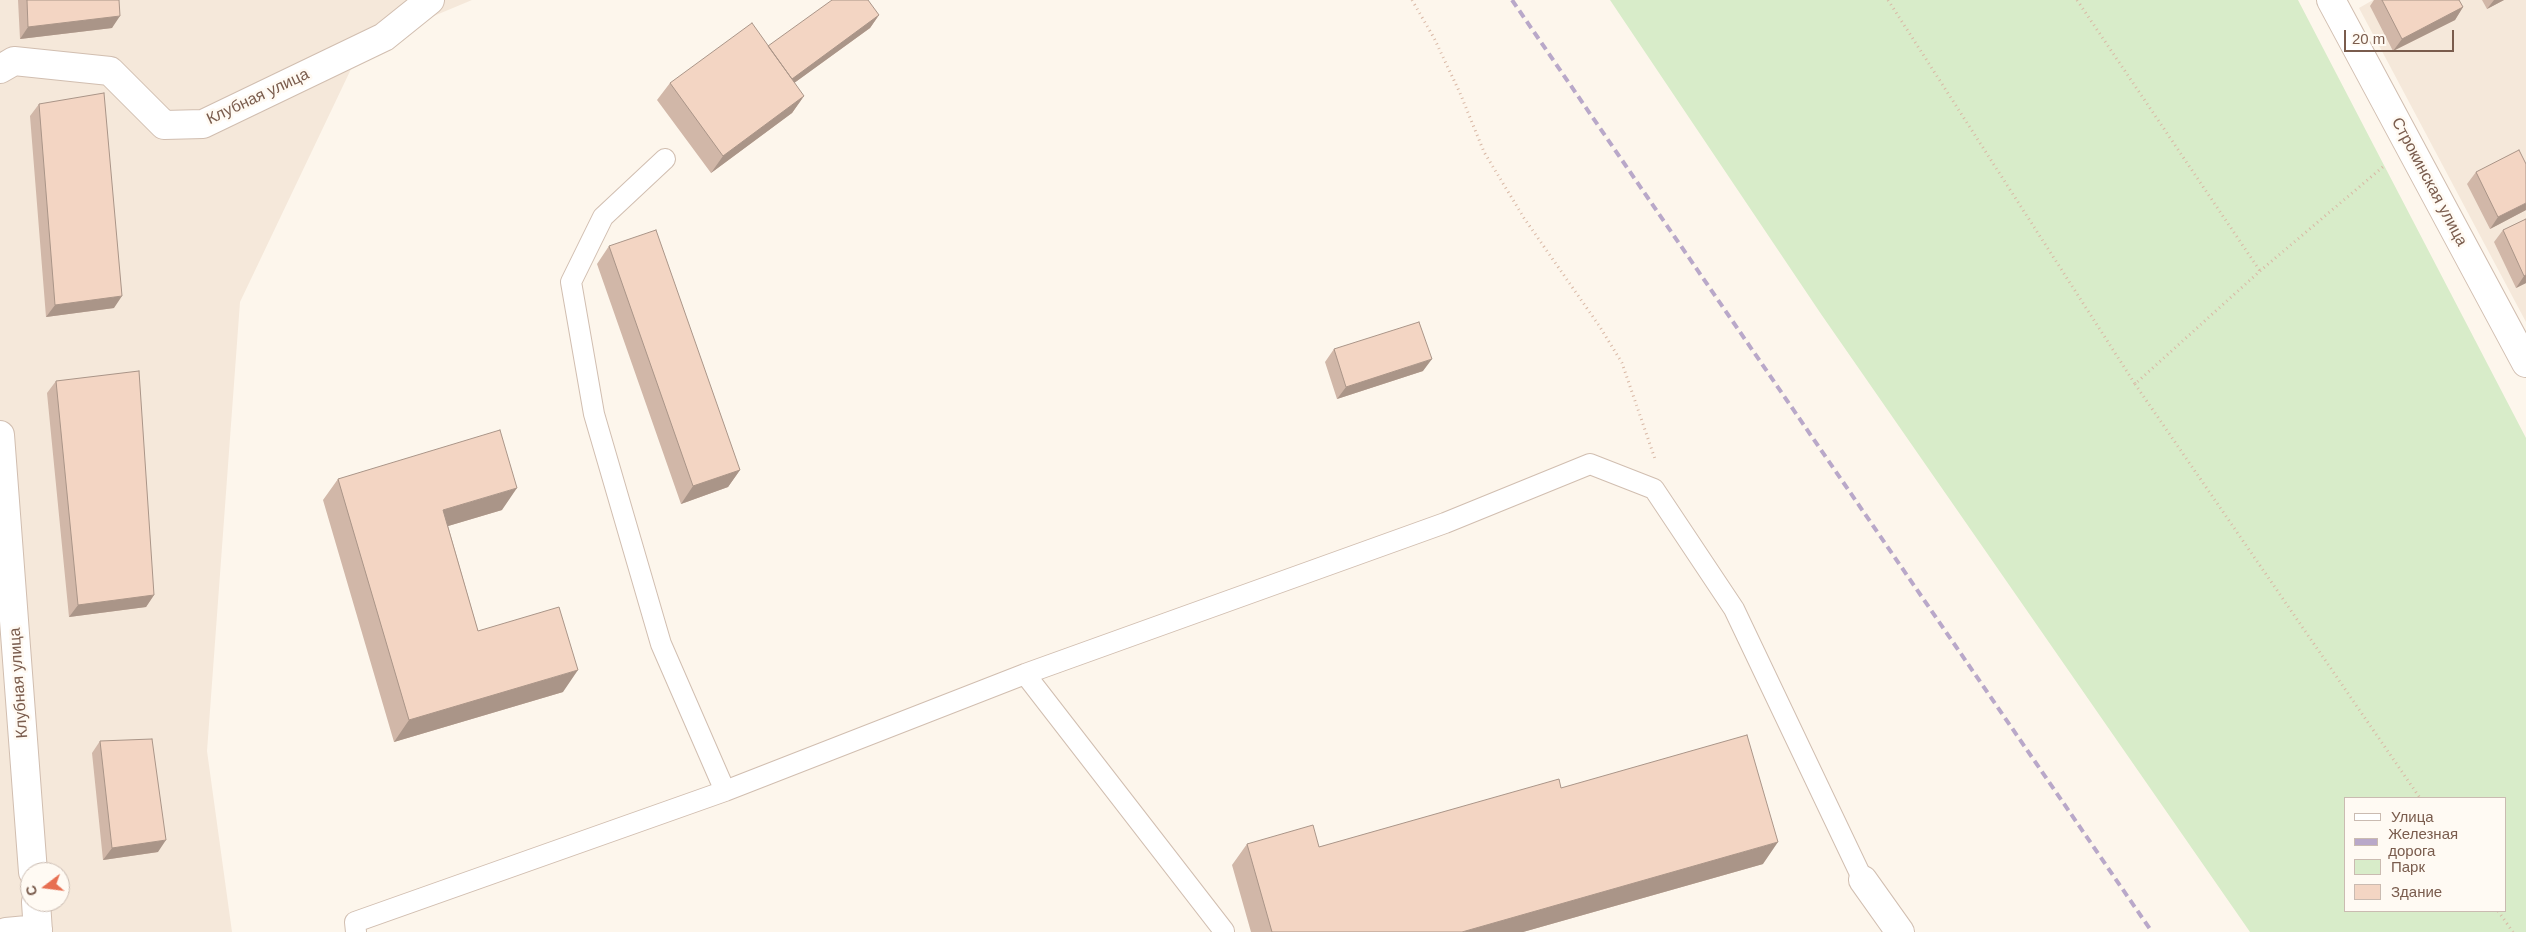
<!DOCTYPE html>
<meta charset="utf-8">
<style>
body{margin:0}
#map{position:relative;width:2526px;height:932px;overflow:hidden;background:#fdf6ec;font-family:Helvetica,sans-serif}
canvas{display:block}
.legend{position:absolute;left:2344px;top:797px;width:162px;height:115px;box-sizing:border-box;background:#fffaf3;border:1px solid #cabbb1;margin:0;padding:6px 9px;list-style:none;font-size:15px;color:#7a5c4d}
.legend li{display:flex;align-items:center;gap:10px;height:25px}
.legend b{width:25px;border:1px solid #cabbb1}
.north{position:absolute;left:20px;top:862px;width:50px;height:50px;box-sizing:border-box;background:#fffaf3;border:1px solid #cabbb1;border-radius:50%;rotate:255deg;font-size:14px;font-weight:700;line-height:20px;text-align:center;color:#7a5c4d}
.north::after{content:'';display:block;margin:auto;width:18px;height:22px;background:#e76f51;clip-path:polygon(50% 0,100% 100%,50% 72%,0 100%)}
.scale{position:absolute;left:2344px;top:30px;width:110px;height:22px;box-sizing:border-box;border:2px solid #7a5c4d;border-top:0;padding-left:6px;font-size:15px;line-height:18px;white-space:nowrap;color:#7a5c4d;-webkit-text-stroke:4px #fffaf3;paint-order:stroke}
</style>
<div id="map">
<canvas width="2526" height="932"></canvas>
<ul class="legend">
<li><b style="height:6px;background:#fff"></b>Улица</li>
<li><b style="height:6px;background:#b9a8c9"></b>Железная дорога</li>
<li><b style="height:14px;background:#d8ecc9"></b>Парк</li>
<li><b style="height:14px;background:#f3d5c3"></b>Здание</li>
</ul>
<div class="north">С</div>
<div class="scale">20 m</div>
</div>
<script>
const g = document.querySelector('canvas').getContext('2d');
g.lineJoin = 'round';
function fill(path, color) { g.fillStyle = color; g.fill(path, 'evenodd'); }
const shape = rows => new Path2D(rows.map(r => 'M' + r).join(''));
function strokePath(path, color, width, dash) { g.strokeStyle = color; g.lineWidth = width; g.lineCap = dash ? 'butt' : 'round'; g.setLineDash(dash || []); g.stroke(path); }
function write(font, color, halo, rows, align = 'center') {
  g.font = font + ' Helvetica,sans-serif'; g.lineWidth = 5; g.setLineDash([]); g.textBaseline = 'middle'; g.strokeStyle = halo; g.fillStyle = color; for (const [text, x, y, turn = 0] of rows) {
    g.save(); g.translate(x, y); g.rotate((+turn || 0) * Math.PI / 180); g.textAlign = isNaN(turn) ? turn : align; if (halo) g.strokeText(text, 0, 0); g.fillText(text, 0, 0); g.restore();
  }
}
fill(shape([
 [0,0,472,0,362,46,240,302,207,751,232,932,0,932],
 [30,872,60,872,60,902,30,902],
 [2373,0,2526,0,2526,322,2359,8]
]), '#f5e8da');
fill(shape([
 [1610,0,2298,0,2526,438,2526,932,2250,932,1821,314],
 [2345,798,2505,798,2505,911,2345,911]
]), '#d8ecc9');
const service = shape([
 [665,159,603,217,571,282,594,414,661,644,725,791],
 [1025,674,1224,931],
 [356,932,355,922,725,791,1025,674,1445,523,1590,464,1654,489,1734,609,1863,880]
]);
const minor = shape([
 [2331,0,2526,363],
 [0,69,14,61,110,71,164,125,203,124,384,37,430,0],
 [0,435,33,872],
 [1863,880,1900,932],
 [36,902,38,932],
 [6,932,38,929]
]);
strokePath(service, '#d1beb0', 22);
strokePath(minor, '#d1beb0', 30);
strokePath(shape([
 [1412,0,1434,38,1460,93,1484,152,1524,218,1600,327,1622,363,1655,459],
 [1888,0,2135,384,2260,271,2384,166],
 [2077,0,2260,271],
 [2135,384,2420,798],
 [2498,911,2513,932]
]), '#d9b8a5', 3, [1, 4]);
strokePath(service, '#fff', 20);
strokePath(minor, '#fff', 28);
strokePath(shape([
 [1512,0,2152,932]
]), '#b9a8c9', 4, [8, 5]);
fill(shape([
 [18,0,119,0,112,28,20,39],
 [2374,0,2459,0,2463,7,2455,20,2393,51,2370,6],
 [2482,0,2504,0,2487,9],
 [879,15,870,28,794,83,804,96,792,113,711,173,657,100,670,83,768,46],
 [39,104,114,308,46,317,30,116],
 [2476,172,2526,210,2490,229,2467,184],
 [2526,219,2526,283,2516,288,2494,242,2503,230],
 [609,246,740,470,728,487,681,504,597,264],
 [1334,349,1423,371,1337,399,1325,362],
 [56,381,154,595,146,607,69,617,47,393],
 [338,479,502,510,448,526,478,631,563,692,394,742,323,500],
 [100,741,158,852,103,860,92,753],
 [1561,788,1763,864,1523,932,1251,932,1232,865,1247,844,1319,847]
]), '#d1b7a8');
fill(shape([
 [2494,0,2504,0,2487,9],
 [2463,7,2455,20,2393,51,2402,39],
 [879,15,870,28,779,94,787,82],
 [120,16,112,28,20,39,28,27],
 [804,96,792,113,711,173,723,156],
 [2526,203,2526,210,2490,229,2498,217],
 [2526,275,2526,283,2516,288,2524,276],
 [122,296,114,308,46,317,55,305],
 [1432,359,1423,371,1337,399,1346,387],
 [740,470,728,487,681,504,693,486],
 [517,488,502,510,428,532,443,510],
 [154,595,146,607,69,617,78,605],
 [578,670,563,692,394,742,409,720],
 [166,840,158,852,103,860,112,848],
 [1778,842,1763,864,1523,932,1462,932]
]), '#aa9588');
const building = shape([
 [27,0,119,0,120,16,28,27,27,0],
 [832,0,868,0,879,15,792,79,768,46,832,0],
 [2382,0,2459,0,2463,7,2402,39,2382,0],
 [752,23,804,96,723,156,670,83,752,23],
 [104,93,122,296,55,305,39,104,104,93],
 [2519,150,2526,164,2526,203,2498,217,2476,172,2519,150],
 [2526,219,2526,275,2524,276,2503,230,2526,219],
 [656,230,740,470,693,486,609,246,656,230],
 [1419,322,1432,359,1346,387,1334,349,1419,322],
 [139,371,154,595,78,605,56,381,139,371],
 [500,430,517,488,443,510,478,631,559,607,578,670,409,720,338,479,500,430],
 [1747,735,1778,842,1462,932,1272,932,1247,844,1313,825,1319,847,1559,779,1561,788,1747,735],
 [152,739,166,840,112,848,100,741,152,739]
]);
fill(building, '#f3d5c3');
strokePath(building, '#aa9588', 1);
write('16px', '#7a5c4d', '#fffaf3', [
 ["Клубная улица",258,97,-25],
 ["Строкинская улица",2429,182,62],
 ["Клубная улица",19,683,-94]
]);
</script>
